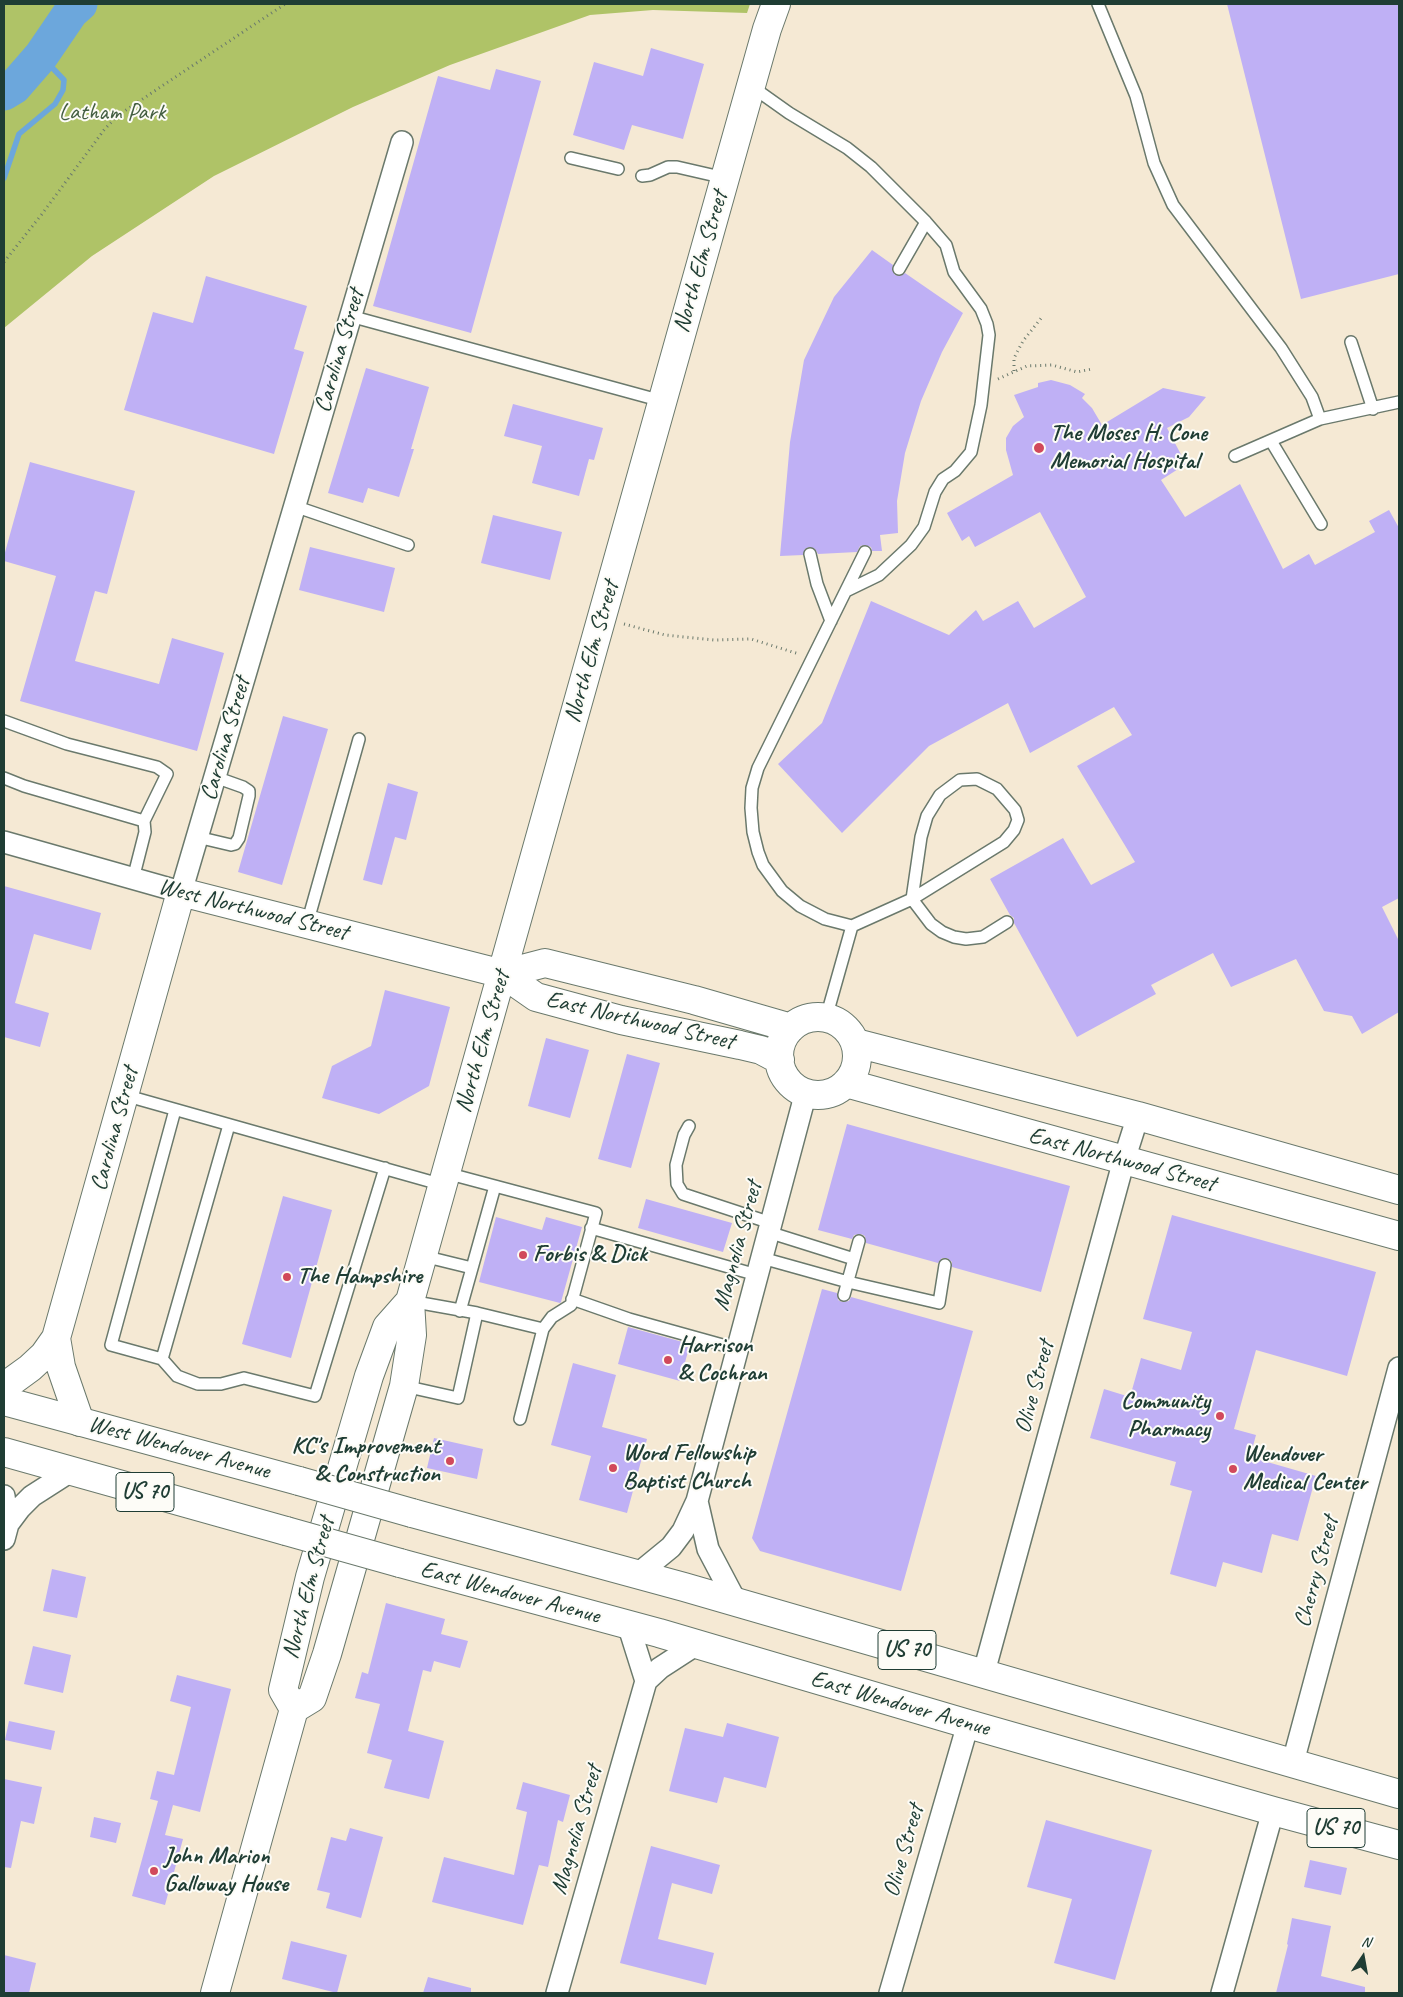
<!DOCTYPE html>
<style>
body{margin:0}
#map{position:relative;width:1403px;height:1997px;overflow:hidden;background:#f5e9d4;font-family:Caveat,sans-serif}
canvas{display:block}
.frame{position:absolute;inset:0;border:5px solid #1f3d34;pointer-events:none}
.north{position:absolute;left:1338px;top:1932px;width:50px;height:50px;-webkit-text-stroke:4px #fdfcf7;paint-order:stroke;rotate:12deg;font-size:14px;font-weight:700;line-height:20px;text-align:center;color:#1f3d34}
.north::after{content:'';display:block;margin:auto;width:18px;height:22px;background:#1f3d34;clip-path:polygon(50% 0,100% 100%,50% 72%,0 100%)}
</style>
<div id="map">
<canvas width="1403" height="1997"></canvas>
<div class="frame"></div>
<div class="north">N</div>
</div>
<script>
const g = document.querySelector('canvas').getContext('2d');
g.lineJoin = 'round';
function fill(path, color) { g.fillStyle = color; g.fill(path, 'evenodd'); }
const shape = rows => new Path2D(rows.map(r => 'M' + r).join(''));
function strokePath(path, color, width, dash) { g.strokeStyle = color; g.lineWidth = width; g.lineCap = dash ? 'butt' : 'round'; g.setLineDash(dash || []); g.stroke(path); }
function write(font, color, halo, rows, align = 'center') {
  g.font = font + ' Caveat,sans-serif'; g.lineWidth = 4; g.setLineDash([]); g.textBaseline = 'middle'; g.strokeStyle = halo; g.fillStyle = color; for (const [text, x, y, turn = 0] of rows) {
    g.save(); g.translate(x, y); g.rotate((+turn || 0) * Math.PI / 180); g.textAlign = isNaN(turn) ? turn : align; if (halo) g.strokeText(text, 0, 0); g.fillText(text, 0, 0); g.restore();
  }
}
fill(shape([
 [4,4,750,4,747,13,653,10,590,15,450,65,353,107,214,176,92,256,4,328]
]), '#afc367');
strokePath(shape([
 [4,178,19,134,55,104,63,90,64,80,41,56]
]), '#6ca7dc', 5.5);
strokePath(shape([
 [4,93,14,87,41,56,71,12,80,4]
]), '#6ca7dc', 35);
fill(shape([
 [1227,4,1399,4,1399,274,1301,299],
 [651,48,704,64,683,139,632,125,624,150,573,135,594,62,643,76],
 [496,69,541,81,471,333,373,306,438,76,490,90],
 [872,250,893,265,892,270,895,275,900,276,905,273,963,313,942,352,921,401,905,453,897,501,898,533,880,535,882,551,872,551,871,547,865,545,860,546,857,552,818,554,815,549,809,547,805,549,803,555,780,556,790,442,804,360,834,297],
 [206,276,307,306,294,349,304,352,274,454,124,410,153,312,193,323],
 [366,368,429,387,411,449,414,449,399,497,368,488,363,503,328,493],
 [1051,380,1070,385,1085,394,1082,398,1092,408,1102,425,1163,388,1206,397,1189,417,1167,428,1186,464,1161,480,1185,517,1240,484,1283,569,1309,554,1315,565,1375,532,1369,521,1389,510,1399,528,1399,898,1382,907,1399,941,1399,1012,1362,1034,1352,1016,1324,1011,1296,959,1231,987,1213,953,1151,985,1156,994,1077,1037,1014,923,1014,918,1010,915,990,879,1063,838,1091,885,1135,862,1077,766,1132,735,1114,707,1030,753,1008,703,929,746,842,833,778,764,822,723,871,601,949,635,976,610,983,621,1018,601,1034,628,1086,597,1040,512,975,547,969,536,962,541,947,513,1013,475,1006,450,1006,438,1013,426,1024,417,1014,395,1038,387,1038,383],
 [513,404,603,428,594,460,589,459,579,496,532,483,542,446,504,436],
 [30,462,135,491,107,594,95,591,75,661,159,684,172,638,224,653,197,751,20,701,56,576,4,561,4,556],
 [493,515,562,532,550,580,481,563],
 [310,547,395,568,384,612,299,590],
 [283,716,328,729,282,885,238,872],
 [388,783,418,792,406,840,395,837,382,885,363,880],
 [4,886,101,913,91,950,34,934,15,1003,49,1013,40,1047,4,1037],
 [385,990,450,1007,429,1086,379,1114,322,1098,332,1066,371,1046],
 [546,1038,589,1050,570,1118,528,1106],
 [627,1054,660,1063,631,1168,598,1159],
 [847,1124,1070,1186,1041,1292,952,1267,952,1262,947,1258,942,1258,938,1263,866,1243,865,1236,861,1234,854,1235,852,1239,818,1230],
 [283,1196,332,1210,291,1358,242,1344],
 [646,1199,732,1223,723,1252,638,1228],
 [1172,1215,1376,1272,1347,1376,1256,1350,1234,1429,1256,1435,1250,1457,1316,1476,1298,1541,1272,1534,1262,1573,1223,1562,1216,1587,1170,1574,1192,1491,1170,1485,1176,1462,1090,1438,1104,1389,1130,1397,1141,1358,1181,1370,1192,1332,1143,1319],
 [496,1217,542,1230,546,1217,582,1227,561,1302,560,1303,479,1282],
 [822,1289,837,1293,838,1300,842,1302,849,1301,851,1297,973,1331,901,1591,760,1551,752,1538],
 [628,1327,690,1344,680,1381,618,1364],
 [573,1363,616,1375,602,1427,647,1439,627,1513,579,1500,591,1456,551,1445],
 [434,1438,483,1449,477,1479,427,1468],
 [52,1569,86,1577,77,1618,43,1611],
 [386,1603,445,1619,441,1634,468,1641,460,1668,434,1661,431,1672,423,1670,408,1731,444,1741,429,1799,384,1788,392,1760,367,1753,380,1704,355,1698,362,1672,368,1674],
 [33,1646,71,1655,63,1693,24,1684],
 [177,1675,231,1689,200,1812,173,1805,165,1835,183,1839,165,1905,132,1896,158,1801,150,1799,157,1771,174,1775,191,1707,170,1701],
 [9,1721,55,1731,51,1750,5,1740],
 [727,1723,779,1737,766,1788,724,1777,717,1803,669,1791,685,1728,723,1737],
 [4,1779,42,1787,34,1824,21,1821,11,1868,4,1867],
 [523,1782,570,1795,563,1822,558,1820,548,1867,539,1865,523,1925,432,1902,444,1857,514,1875,527,1812,516,1809],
 [94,1817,121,1823,116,1843,90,1837],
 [1046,1820,1152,1850,1115,1980,1054,1963,1072,1899,1027,1887],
 [350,1828,383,1837,361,1918,326,1908,330,1893,317,1890,331,1837,346,1841],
 [651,1846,720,1865,712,1894,672,1883,658,1939,714,1953,706,1985,620,1963],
 [1310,1860,1347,1868,1341,1895,1304,1887],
 [1292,1918,1331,1926,1321,1976,1365,1987,1365,1993,1276,1993,1288,1945,1287,1944],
 [291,1941,347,1955,337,1993,282,1979],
 [4,1955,36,1963,29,1993,4,1993],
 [428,1977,471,1988,471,1993,423,1993]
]), '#bfb0f5');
const lane = shape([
 [1098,4,1136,96,1154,163,1173,205,1281,348,1312,397,1320,419],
 [751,86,789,113,847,148,871,167,926,222,946,245,954,272,981,309,987,324,989,335,981,405,971,452,955,471,943,479,935,492,924,527,911,545,879,575,846,591],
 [571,158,618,169],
 [642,176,650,175,668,167,677,167,725,178],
 [899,269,926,222],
 [350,316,662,401],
 [1351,342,1373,409],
 [1271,441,1321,524],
 [1235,456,1320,419,1399,402],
 [294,506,408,545],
 [865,552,758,768,752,788,751,808,753,832,758,852,763,865,782,891,800,906,825,919,852,926,912,899,1004,842,1014,830,1018,820,1015,810,997,789,977,779,960,780,940,795,927,816,921,837,912,899,931,924,942,932,954,937,966,939,983,937,1007,922],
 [810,554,817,584,831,621],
 [4,721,67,744,157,767,167,774,144,821,145,832,133,879],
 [4,778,24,786,144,821],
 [197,837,231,845,235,844,239,838,249,796,249,791,243,787,215,777],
 [307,924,359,739],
 [826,1018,852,926],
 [124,1095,443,1185],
 [175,1110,111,1345,162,1359,229,1125],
 [689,1126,684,1135,676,1165,677,1184,683,1194,771,1223],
 [591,1228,757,1275],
 [768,1232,854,1259],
 [423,1256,472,1268],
 [762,1258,848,1282,939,1303,945,1265],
 [844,1295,859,1241],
 [572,1299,629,1319,737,1349],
 [410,1301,477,1313,543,1329,552,1317,571,1305,596,1213,446,1173],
 [460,1311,495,1186],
 [162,1359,177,1376,198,1384,221,1384,244,1378,315,1396,385,1168],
 [404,1386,458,1398,477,1313],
 [520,1419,543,1329]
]);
const street = shape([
 [4,842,181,892,402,142],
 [4,1496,8,1524],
 [697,1501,708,1549,736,1602],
 [4,1539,8,1524,20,1508,32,1496,71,1471],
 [638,1574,671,1547,683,1531,697,1501,806,1092],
 [628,1624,646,1681],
 [984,1672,1124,1160,1138,1116],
 [1293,1762,1399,1368],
 [557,1993,646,1681,660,1668,697,1644],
 [890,1993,968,1724],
 [1222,1993,1273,1811]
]);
const secondary = shape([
 [503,974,545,963,694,1000,791,1028],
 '779 1056a39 39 0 1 1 78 0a39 39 0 1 1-78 0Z',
 [856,1043,1138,1116,1399,1190],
 [846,1083,1399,1236],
 [56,1338,61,1367,80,1422],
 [4,1387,30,1368,44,1355,56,1338,181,892,503,974,536,997,621,1020,740,1045,761,1050,780,1060],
 [294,1709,283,1690,310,1577,369,1376,387,1327,410,1301],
 [215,1993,294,1709,312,1698,327,1654,404,1386,412,1335,410,1301,725,178,767,29,776,4]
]);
const highway = shape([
 [4,1401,299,1481],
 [4,1452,286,1531],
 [412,1513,684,1587,1399,1794],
 [400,1563,659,1633,968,1724,1273,1811,1399,1845]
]);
strokePath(lane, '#6a796c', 14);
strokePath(street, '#6a796c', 24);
strokePath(secondary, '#6a796c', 30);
strokePath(highway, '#6a796c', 30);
strokePath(shape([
 [4,262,42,214,104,130,117,116,285,4],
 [1014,371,1014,358,1023,341,1042,317],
 [998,379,1027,366,1052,365,1077,372,1092,369],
 [624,624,665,635,714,640,751,639,799,654]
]), '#6a796c', 3, [1, 4]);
strokePath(lane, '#fff', 11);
strokePath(street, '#fff', 21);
strokePath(secondary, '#fff', 28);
strokePath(highway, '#fff', 28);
const highwayBridge = shape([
 [299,1481,412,1513],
 [286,1531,400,1563]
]);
strokePath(highwayBridge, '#6a796c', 30, []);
strokePath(highwayBridge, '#fff', 28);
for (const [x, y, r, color] of [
 [1039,448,6,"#d1495b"],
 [523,1255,5,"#d1495b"],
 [287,1277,5,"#d1495b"],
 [668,1360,5,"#d1495b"],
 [1220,1416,5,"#d1495b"],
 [450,1461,5,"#d1495b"],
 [613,1468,5,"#d1495b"],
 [1233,1469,5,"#d1495b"],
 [154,1871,5,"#d1495b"]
]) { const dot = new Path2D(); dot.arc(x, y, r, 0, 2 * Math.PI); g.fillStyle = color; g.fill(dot); strokePath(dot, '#fdfcf7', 2); }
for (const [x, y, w] of [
 [145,1492,58],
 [907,1650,58],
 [1336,1828,58]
]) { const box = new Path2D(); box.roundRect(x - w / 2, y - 19.5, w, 39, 4); g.fillStyle = '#fdfcf7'; g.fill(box); strokePath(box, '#1f3d34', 1); }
write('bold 22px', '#1f3d34', null, [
 ["US 70",145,1492],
 ["US 70",907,1650],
 ["US 70",1336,1828]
]);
write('24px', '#435e41', '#fdfcf7', [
 ["Latham Park",112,113]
]);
write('24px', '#1f3d34', '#fdfcf7', [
 ["North Elm Street",701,262,-74],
 ["Carolina Street",340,351,-74],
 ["North Elm Street",592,652,-74],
 ["Carolina Street",226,739,-74],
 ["West Northwood Street",253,910,14],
 ["East Northwood Street",640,1021,13],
 ["North Elm Street",483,1042,-74],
 ["Carolina Street",115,1129,-75],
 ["East Northwood Street",1122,1160,15],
 ["Magnolia Street",738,1246,-75],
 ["Olive Street",1035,1387,-75],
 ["West Wendover Avenue",179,1448,15],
 ["Cherry Street",1317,1572,-75],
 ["North Elm Street",309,1588,-75],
 ["East Wendover Avenue",510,1593,15],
 ["East Wendover Avenue",900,1704,16],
 ["Magnolia Street",577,1830,-74],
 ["Olive Street",904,1851,-74]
]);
write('bold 24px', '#1f3d34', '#fdfcf7', [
 ["The Moses H. Cone",1050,434],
 ["Memorial Hospital",1050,462],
 ["Forbis & Dick",533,1255],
 ["The Hampshire",297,1277],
 ["Harrison",678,1346],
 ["& Cochran",678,1374],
 ["Community",1210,1402,"right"],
 ["Pharmacy",1210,1430,"right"],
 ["KC's Improvement",440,1447,"right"],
 ["& Construction",440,1475,"right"],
 ["Word Fellowship",623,1454],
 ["Baptist Church",623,1482],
 ["Wendover",1243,1455],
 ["Medical Center",1243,1483],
 ["John Marion",164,1857],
 ["Galloway House",164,1885]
], 'left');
</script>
